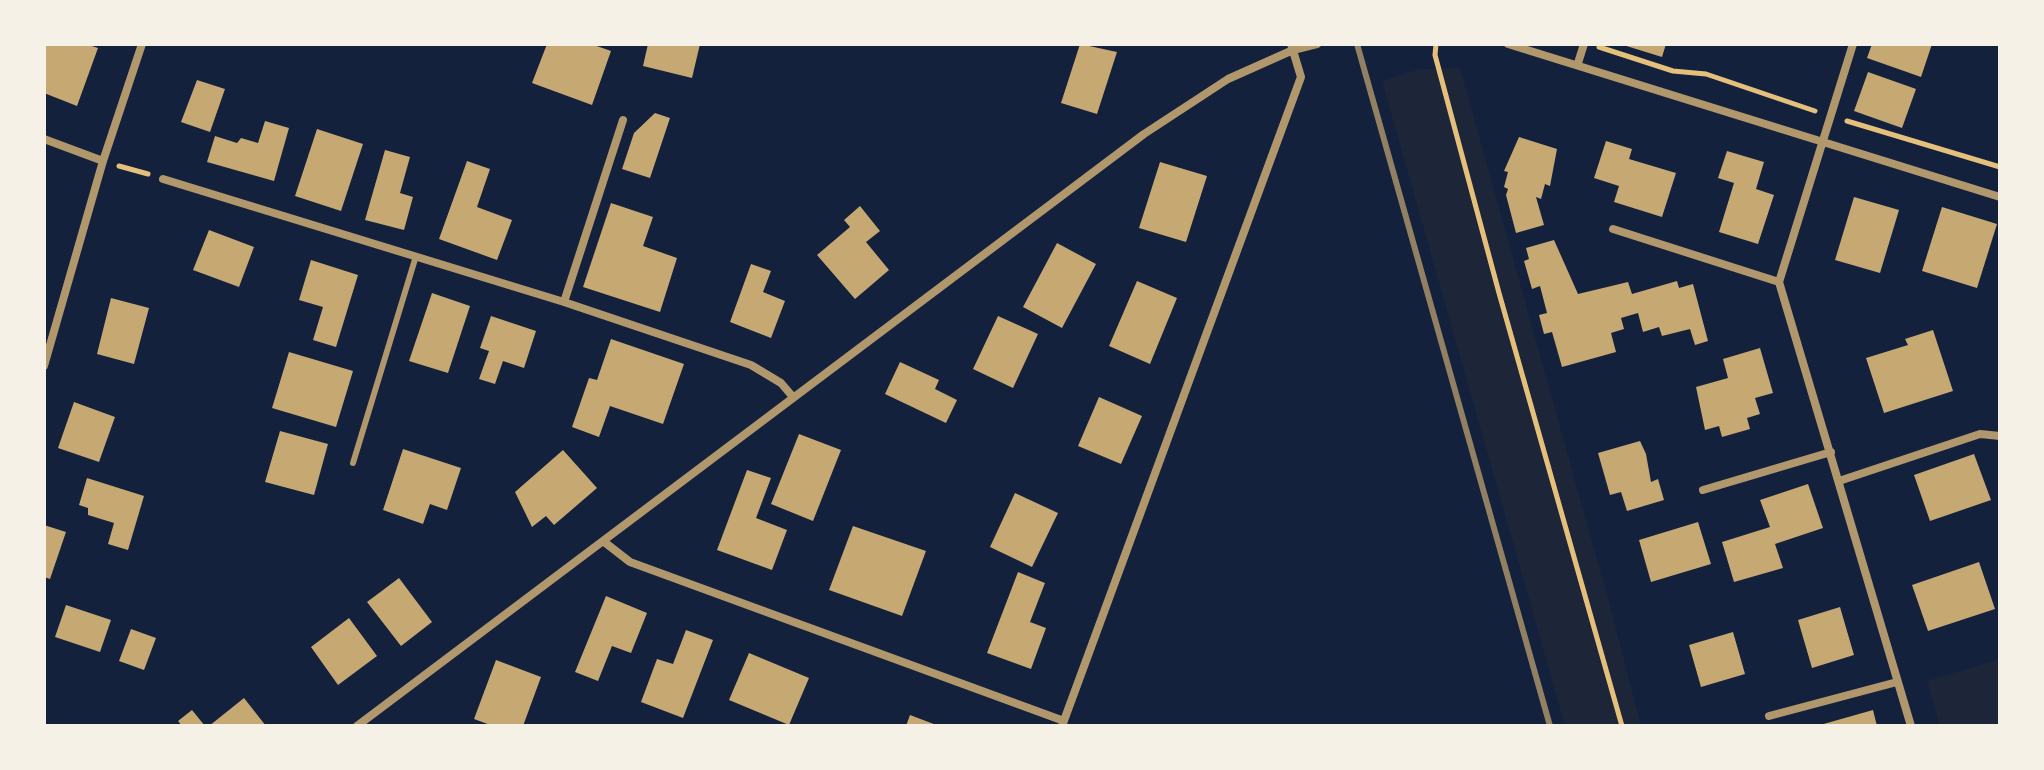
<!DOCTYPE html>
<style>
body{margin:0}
#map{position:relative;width:2044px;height:770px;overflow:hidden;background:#14213d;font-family:Literata,serif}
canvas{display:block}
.frame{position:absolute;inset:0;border:46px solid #f6f1e7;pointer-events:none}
</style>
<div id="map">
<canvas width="2044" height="770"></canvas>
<div class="frame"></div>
</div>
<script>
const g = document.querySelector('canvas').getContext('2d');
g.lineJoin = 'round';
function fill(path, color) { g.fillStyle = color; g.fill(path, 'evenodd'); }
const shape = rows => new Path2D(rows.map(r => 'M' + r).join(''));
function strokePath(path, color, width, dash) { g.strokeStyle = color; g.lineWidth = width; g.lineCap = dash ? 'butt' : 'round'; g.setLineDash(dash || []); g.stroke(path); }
fill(shape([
 [1460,68,1613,617,1641,726,1565,726,1382,81,1420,69],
 [2000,659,2000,726,1940,726,1927,681]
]), '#1d2539');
fill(shape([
 [44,44,86,44,98,48,77,106,44,93],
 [547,44,591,44,611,51,592,105,532,83],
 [648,44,700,44,692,78,643,66],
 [1080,44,1117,52,1097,114,1061,103],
 [1620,44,1666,44,1662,57],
 [1872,44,1932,44,1921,77,1867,58],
 [1868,72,1916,89,1902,128,1854,111],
 [197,80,225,89,210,132,181,122],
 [655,113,670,118,650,178,622,169,634,133],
 [265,121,289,128,274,181,207,162,215,136,237,143,241,138,258,143],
 [317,129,363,144,341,211,295,196],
 [1519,137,1557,149,1550,186,1545,184,1541,199,1536,197,1544,225,1516,233,1506,195,1508,189,1504,187,1508,172,1504,171],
 [1606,141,1632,149,1629,159,1676,173,1662,217,1614,202,1619,186,1594,178],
 [385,150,410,157,400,193,413,197,404,230,365,220],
 [1727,151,1764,162,1756,189,1774,195,1758,244,1719,232,1734,183,1718,178],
 [467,161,490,169,477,207,512,220,497,260,439,239],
 [1160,162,1207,176,1186,242,1139,228],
 [1854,197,1899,210,1880,273,1835,260],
 [611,203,653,217,643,246,677,258,660,312,583,287],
 [860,206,880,231,866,242,889,270,855,299,817,255,850,227,844,220],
 [1942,207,1997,224,1977,288,1922,271],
 [209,230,254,247,239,287,193,270],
 [1554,240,1578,294,1628,282,1632,294,1677,281,1679,288,1693,284,1708,341,1695,345,1690,329,1662,336,1659,327,1643,332,1638,313,1621,318,1624,329,1611,333,1616,352,1562,367,1552,332,1544,334,1539,315,1547,313,1540,286,1532,289,1524,261,1529,259,1526,248],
 [1057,243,1096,264,1062,328,1023,307],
 [311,260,358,275,336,347,313,340,323,307,299,300],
 [751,264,771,271,763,292,785,301,771,338,730,322],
 [1137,281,1177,298,1150,364,1109,346],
 [432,293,470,306,448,373,409,361],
 [111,298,149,308,134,364,97,354],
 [491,316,536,331,524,368,503,361,495,384,479,379,489,351,480,348],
 [998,316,1038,334,1013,388,973,369],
 [1933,330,1953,391,1884,413,1866,358,1908,345,1905,339],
 [611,339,684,364,663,424,610,406,599,437,572,427,589,378,597,380],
 [1760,348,1773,393,1755,398,1760,414,1747,418,1750,429,1722,437,1719,426,1705,430,1696,387,1728,378,1723,359],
 [289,352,353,371,336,427,272,408],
 [900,362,939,380,935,389,957,400,946,423,885,394],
 [1099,397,1142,416,1121,464,1078,446],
 [74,402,115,417,99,462,58,448],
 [280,431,328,444,314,495,265,482],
 [799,434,841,450,813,521,771,504],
 [1640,441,1646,454,1651,482,1658,479,1664,500,1627,511,1621,492,1610,495,1598,453],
 [403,449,461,468,447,510,430,504,423,524,383,510],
 [563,450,597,488,554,525,546,516,532,527,515,492],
 [1974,454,1991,500,1930,521,1914,475],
 [747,470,771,478,756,518,787,530,772,570,717,550],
 [87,478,144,496,128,550,108,544,114,523,88,515,88,508,79,505],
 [1808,484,1823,528,1775,544,1783,568,1734,582,1722,542,1770,527,1760,500],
 [1015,493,1058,513,1032,567,990,547],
 [1698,522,1711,564,1651,582,1639,540],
 [44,525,66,532,50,579,44,577],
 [853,526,926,551,902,616,829,590],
 [1979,562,1995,609,1928,631,1912,585],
 [1018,572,1045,583,1030,622,1046,628,1031,669,987,653],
 [399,578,432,622,401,646,367,602],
 [606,596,647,613,631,653,612,646,598,681,575,672],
 [66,605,111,620,100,652,55,637],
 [1840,607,1854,655,1812,668,1798,620],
 [349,618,377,656,338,685,311,647],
 [131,629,156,638,144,670,119,661],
 [686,630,713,640,683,718,641,702,657,659,673,664],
 [1733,632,1745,674,1701,687,1689,645],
 [749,653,809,678,789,725,729,700],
 [496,660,541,677,523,726,493,726,474,719],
 [244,698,266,726,209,726],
 [192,710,205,726,182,726,178,721],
 [1873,710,1877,726,1820,726,1820,725],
 [910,715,939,726,906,726]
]), '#c6a872');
strokePath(shape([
 [1436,44,1435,55,1499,293,1622,726],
 [1599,47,1673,71,1706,74,1815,111],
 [1847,121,2000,167],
 [119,166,148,174]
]), '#e5c07b', 5);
strokePath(shape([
 [353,463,416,256]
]), '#b1986c', 6);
strokePath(shape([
 [1508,44,2000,197],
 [1853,44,1779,282,1911,726],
 [1578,63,1584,44],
 [44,139,103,161],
 [163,179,564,302,751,365,781,383,793,397],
 [1613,229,1779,282],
 [564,302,623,120],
 [44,366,103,161,142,44],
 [1839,481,1980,434,2000,436],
 [1703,490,1831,452],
 [603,541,630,562,1064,721],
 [1769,716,1897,682],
 [357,726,1144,134,1228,79,1293,50,1317,44],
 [1062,726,1301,77,1291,44]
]), '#b1986c', 8);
strokePath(shape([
 [1357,44,1550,726]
]), '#918062', 6);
</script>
